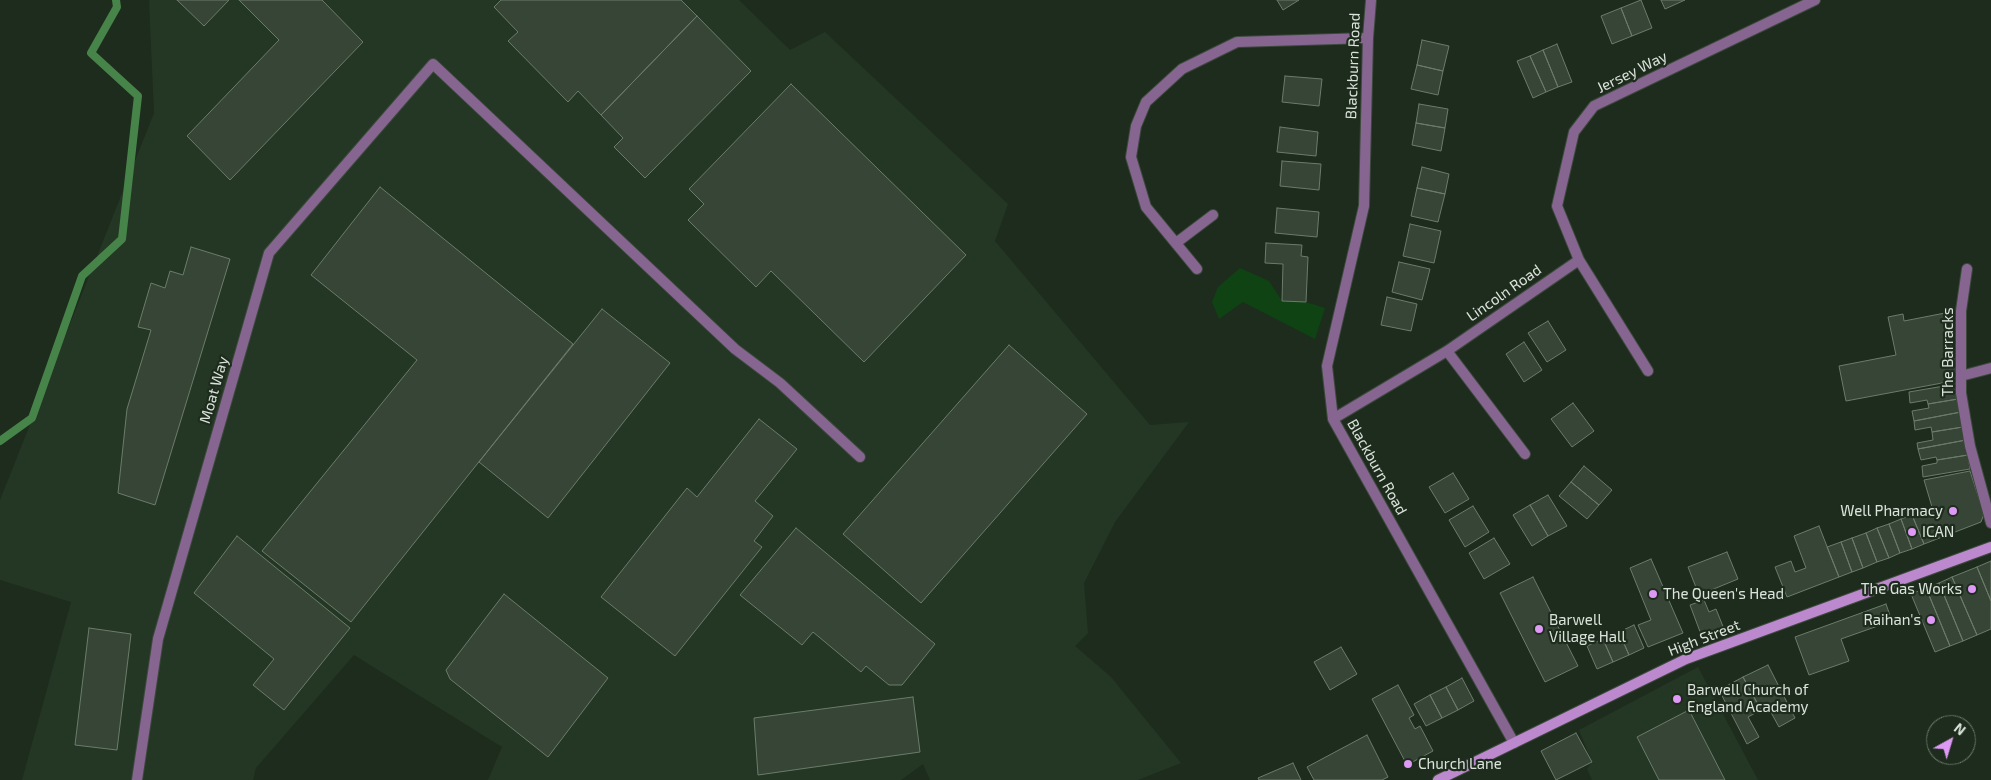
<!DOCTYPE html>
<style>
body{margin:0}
#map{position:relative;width:1991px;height:780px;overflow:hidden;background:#1e2c1e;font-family:"Exo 2",sans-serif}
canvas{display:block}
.north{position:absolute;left:1926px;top:715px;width:50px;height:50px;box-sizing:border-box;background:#1e2c1e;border:1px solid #6a766a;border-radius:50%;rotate:39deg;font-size:14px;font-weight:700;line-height:20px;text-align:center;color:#dbe4db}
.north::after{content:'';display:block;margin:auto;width:18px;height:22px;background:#dd99f4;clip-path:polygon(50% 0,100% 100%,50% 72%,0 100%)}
</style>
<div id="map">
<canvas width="1991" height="780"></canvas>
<div class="north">N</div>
</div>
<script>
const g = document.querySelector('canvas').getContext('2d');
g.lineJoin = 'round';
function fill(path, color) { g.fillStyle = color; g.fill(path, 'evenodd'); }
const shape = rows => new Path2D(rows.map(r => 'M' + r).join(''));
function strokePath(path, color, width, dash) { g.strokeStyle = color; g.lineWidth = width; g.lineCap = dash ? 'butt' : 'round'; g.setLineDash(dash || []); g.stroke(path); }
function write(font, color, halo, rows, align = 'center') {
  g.font = font + ' "Exo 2",sans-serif'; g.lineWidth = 4.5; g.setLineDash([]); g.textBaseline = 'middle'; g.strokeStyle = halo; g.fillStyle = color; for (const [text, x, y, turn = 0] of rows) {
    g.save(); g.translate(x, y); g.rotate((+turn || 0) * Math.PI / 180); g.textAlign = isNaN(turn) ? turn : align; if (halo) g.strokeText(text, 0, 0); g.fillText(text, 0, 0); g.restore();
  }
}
fill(shape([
 [149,0,739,0,790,50,825,32,1008,204,995,241,1150,425,1189,422,1115,522,1084,583,1088,633,1075,646,1111,677,1181,763,1138,780,930,780,923,764,901,780,488,780,502,747,354,655,256,768,253,780,22,780,71,602,0,580,0,500,154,113],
 [1698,667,1758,780,1592,780,1587,769,1592,762,1579,730]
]), '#243724');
fill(shape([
 [1240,268,1269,281,1282,301,1306,302,1325,308,1315,339,1243,302,1219,319,1212,302,1218,287]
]), '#0f4314');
strokePath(shape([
 [0,441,32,418,82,276,122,239,138,96,91,53,117,7,116,0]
]), '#478449', 8);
const building = shape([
 [177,0,229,0,204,26,177,0],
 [239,0,322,0,363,42,230,180,187,136,279,40,239,0],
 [501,0,681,0,697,16,601,115,578,91,568,102,508,41,518,32,494,7,501,0],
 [1277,0,1299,0,1283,10,1277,0],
 [1641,0,1652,28,1632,36,1621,8,1641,0],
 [1661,0,1685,0,1665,9,1661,0],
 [1621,8,1632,36,1612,44,1601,16,1621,8],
 [697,16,751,71,645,178,614,147,623,138,601,115,697,16],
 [1422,40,1449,46,1443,71,1417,65,1422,40],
 [1557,44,1572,82,1558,87,1543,50,1557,44],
 [1543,50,1558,87,1546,92,1530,56,1543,50],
 [1530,56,1546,92,1533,98,1517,61,1530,56],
 [1417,65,1443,71,1438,95,1411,89,1417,65],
 [1285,76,1322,79,1319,106,1282,102,1285,76],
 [791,84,966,255,864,362,771,271,756,287,688,220,704,204,689,189,791,84],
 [1419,104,1448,109,1445,128,1416,123,1419,104],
 [1416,123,1445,128,1441,151,1412,145,1416,123],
 [1280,127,1318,132,1316,156,1277,152,1280,127],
 [1282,161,1321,164,1319,190,1280,186,1282,161],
 [1422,167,1449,174,1445,194,1417,188,1422,167],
 [380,187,573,344,351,622,262,551,417,360,311,275,380,187],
 [1417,188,1445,194,1438,222,1411,216,1417,188],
 [1277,208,1319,212,1317,237,1275,233,1277,208],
 [1410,224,1441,231,1434,263,1403,256,1410,224],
 [1266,243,1302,245,1301,256,1308,257,1306,302,1282,301,1283,264,1265,263,1266,243],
 [191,247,230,259,155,505,118,493,127,409,151,330,138,327,151,283,165,288,170,271,183,275,191,247],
 [1399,262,1430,269,1422,300,1392,292,1399,262],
 [1387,297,1417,304,1411,331,1381,325,1387,297],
 [602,309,670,363,548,518,479,462,602,309],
 [1945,313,1958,380,1846,401,1839,366,1896,355,1888,317,1903,314,1904,321,1945,313],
 [1548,321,1566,350,1547,362,1528,333,1548,321],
 [1524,342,1542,370,1524,382,1506,354,1524,342],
 [1009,345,1087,414,921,603,843,534,1009,345],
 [1956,384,1958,399,1928,404,1927,400,1910,403,1909,392,1956,384],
 [1958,399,1961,412,1914,421,1912,411,1929,408,1928,404,1958,399],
 [1573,403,1594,431,1572,447,1551,419,1573,403],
 [1961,412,1963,427,1932,432,1931,427,1915,430,1914,421,1961,412],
 [759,419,797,449,755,501,773,516,754,541,762,547,675,656,601,597,687,488,697,497,759,419],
 [1963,427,1966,440,1918,449,1917,443,1933,440,1932,432,1963,427],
 [1966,440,1968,455,1937,460,1936,457,1921,460,1918,449,1966,440],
 [1968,455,1970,469,1923,477,1922,466,1937,463,1937,460,1968,455],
 [1584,466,1612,490,1599,505,1571,482,1584,466],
 [1970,471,1984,514,1981,522,1924,544,1912,515,1932,507,1924,480,1970,471],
 [1453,473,1469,499,1445,513,1429,487,1453,473],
 [1571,482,1599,505,1587,519,1559,496,1571,482],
 [1548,495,1567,526,1548,536,1530,505,1548,495],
 [1530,505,1548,536,1532,546,1513,515,1530,505],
 [1473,506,1489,532,1465,547,1449,520,1473,506],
 [1912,515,1924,544,1912,549,1901,519,1912,515],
 [1901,519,1912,549,1900,553,1889,524,1901,519],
 [1889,524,1900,553,1889,558,1877,528,1889,524],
 [1819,526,1839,577,1787,597,1775,567,1791,561,1795,572,1806,568,1794,536,1819,526],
 [796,528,935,644,902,685,889,685,866,666,861,672,813,632,802,645,740,595,796,528],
 [1877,528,1889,558,1877,562,1866,533,1877,528],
 [1866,533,1877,562,1863,568,1852,538,1866,533],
 [237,536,350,628,284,710,253,685,274,659,194,593,237,536],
 [1494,538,1510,564,1484,579,1469,553,1494,538],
 [1852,538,1863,568,1852,572,1841,542,1852,538],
 [1841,542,1852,572,1839,577,1827,547,1841,542],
 [1727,552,1738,579,1699,595,1688,567,1727,552],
 [1651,559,1683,633,1648,647,1638,625,1651,620,1630,568,1651,559],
 [1991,561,1991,601,1977,567,1991,561],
 [1977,567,1991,601,1991,629,1977,635,1952,577,1977,567],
 [1533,577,1578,666,1545,682,1500,593,1533,577],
 [1952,577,1977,635,1963,641,1939,583,1952,577],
 [1939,583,1963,641,1950,646,1926,588,1939,583],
 [1926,588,1950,646,1935,652,1911,594,1926,588],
 [504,594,608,678,548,757,450,679,446,670,504,594],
 [1704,600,1709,612,1716,609,1724,629,1702,637,1690,605,1704,600],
 [1886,604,1892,621,1841,639,1849,661,1809,675,1795,637,1886,604],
 [1634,625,1644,648,1629,655,1619,632,1634,625],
 [89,628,131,634,117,750,75,745,89,628],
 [1619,632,1629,655,1613,662,1603,639,1619,632],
 [1603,639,1613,662,1597,669,1587,646,1603,639],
 [1341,647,1357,674,1330,690,1314,662,1341,647],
 [1768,665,1795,718,1779,727,1768,707,1761,710,1743,677,1768,665],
 [1743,677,1761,710,1748,717,1759,737,1747,744,1719,690,1743,677],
 [1462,678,1474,701,1458,710,1446,687,1462,678],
 [1398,685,1414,715,1409,718,1415,729,1420,726,1433,751,1407,765,1372,699,1398,685],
 [1446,687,1458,710,1442,718,1430,695,1446,687],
 [1430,695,1442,718,1426,726,1414,704,1430,695],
 [913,697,920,752,758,775,754,718,913,697],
 [1689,710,1725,780,1659,780,1637,737,1689,710],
 [1576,733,1592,762,1556,780,1541,751,1576,733],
 [1367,735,1388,777,1382,780,1314,780,1307,767,1367,735],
 [1293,763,1301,780,1259,780,1258,778,1293,763]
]);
fill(building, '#364536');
strokePath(building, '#6c7c6b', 1);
const street = shape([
 [1371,0,1368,38,1364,206,1327,366,1333,419,1514,743],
 [1176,243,1213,215],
 [1197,269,1146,207,1131,157,1136,126,1146,102,1182,69,1237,42,1368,38],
 [1967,269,1961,311,1961,393,1970,446,1991,523],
 [1447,351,1525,454],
 [1648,371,1579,260,1557,206,1574,132,1594,106,1815,0],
 [1961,376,1991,368],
 [1333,419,1447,351,1579,260],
 [137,780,158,639,269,253,433,64,735,349,780,383,860,457]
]);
const secondary = shape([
 [1438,780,1686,659,1991,547]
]);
strokePath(street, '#3c493c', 12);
strokePath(secondary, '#3c493c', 12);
strokePath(street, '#866691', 10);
strokePath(secondary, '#bc88ce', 10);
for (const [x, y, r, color] of [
 [1953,511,5,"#dd99f4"],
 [1912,532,5,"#dd99f4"],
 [1972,589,5,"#dd99f4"],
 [1653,594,5,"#dd99f4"],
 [1931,620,5,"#dd99f4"],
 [1539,629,5,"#dd99f4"],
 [1677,699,5,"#dd99f4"],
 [1408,764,5,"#dd99f4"]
]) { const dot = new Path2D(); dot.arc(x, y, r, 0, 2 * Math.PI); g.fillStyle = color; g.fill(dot); strokePath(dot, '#1e2c1e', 2); }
write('15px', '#dbe4db', '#1e2c1e', [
 ["Blackburn Road",1353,66,-88],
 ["Jersey Way",1632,72,-26],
 ["Lincoln Road",1504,293,-35],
 ["The Barracks",1948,352,-90],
 ["Moat Way",214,390,-74],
 ["Blackburn Road",1377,467,61],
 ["High Street",1704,638,-21]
]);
write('15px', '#dbe4db', '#1e2c1e', [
 ["Well Pharmacy",1943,511,"right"],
 ["ICAN",1922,532],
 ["The Gas Works",1962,589,"right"],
 ["The Queen's Head",1663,594],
 ["Barwell",1549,620],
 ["Village Hall",1549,637],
 ["Raihan's",1921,620,"right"],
 ["Barwell Church of",1687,690],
 ["England Academy",1687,707],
 ["Church Lane",1418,764]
], 'left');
</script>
